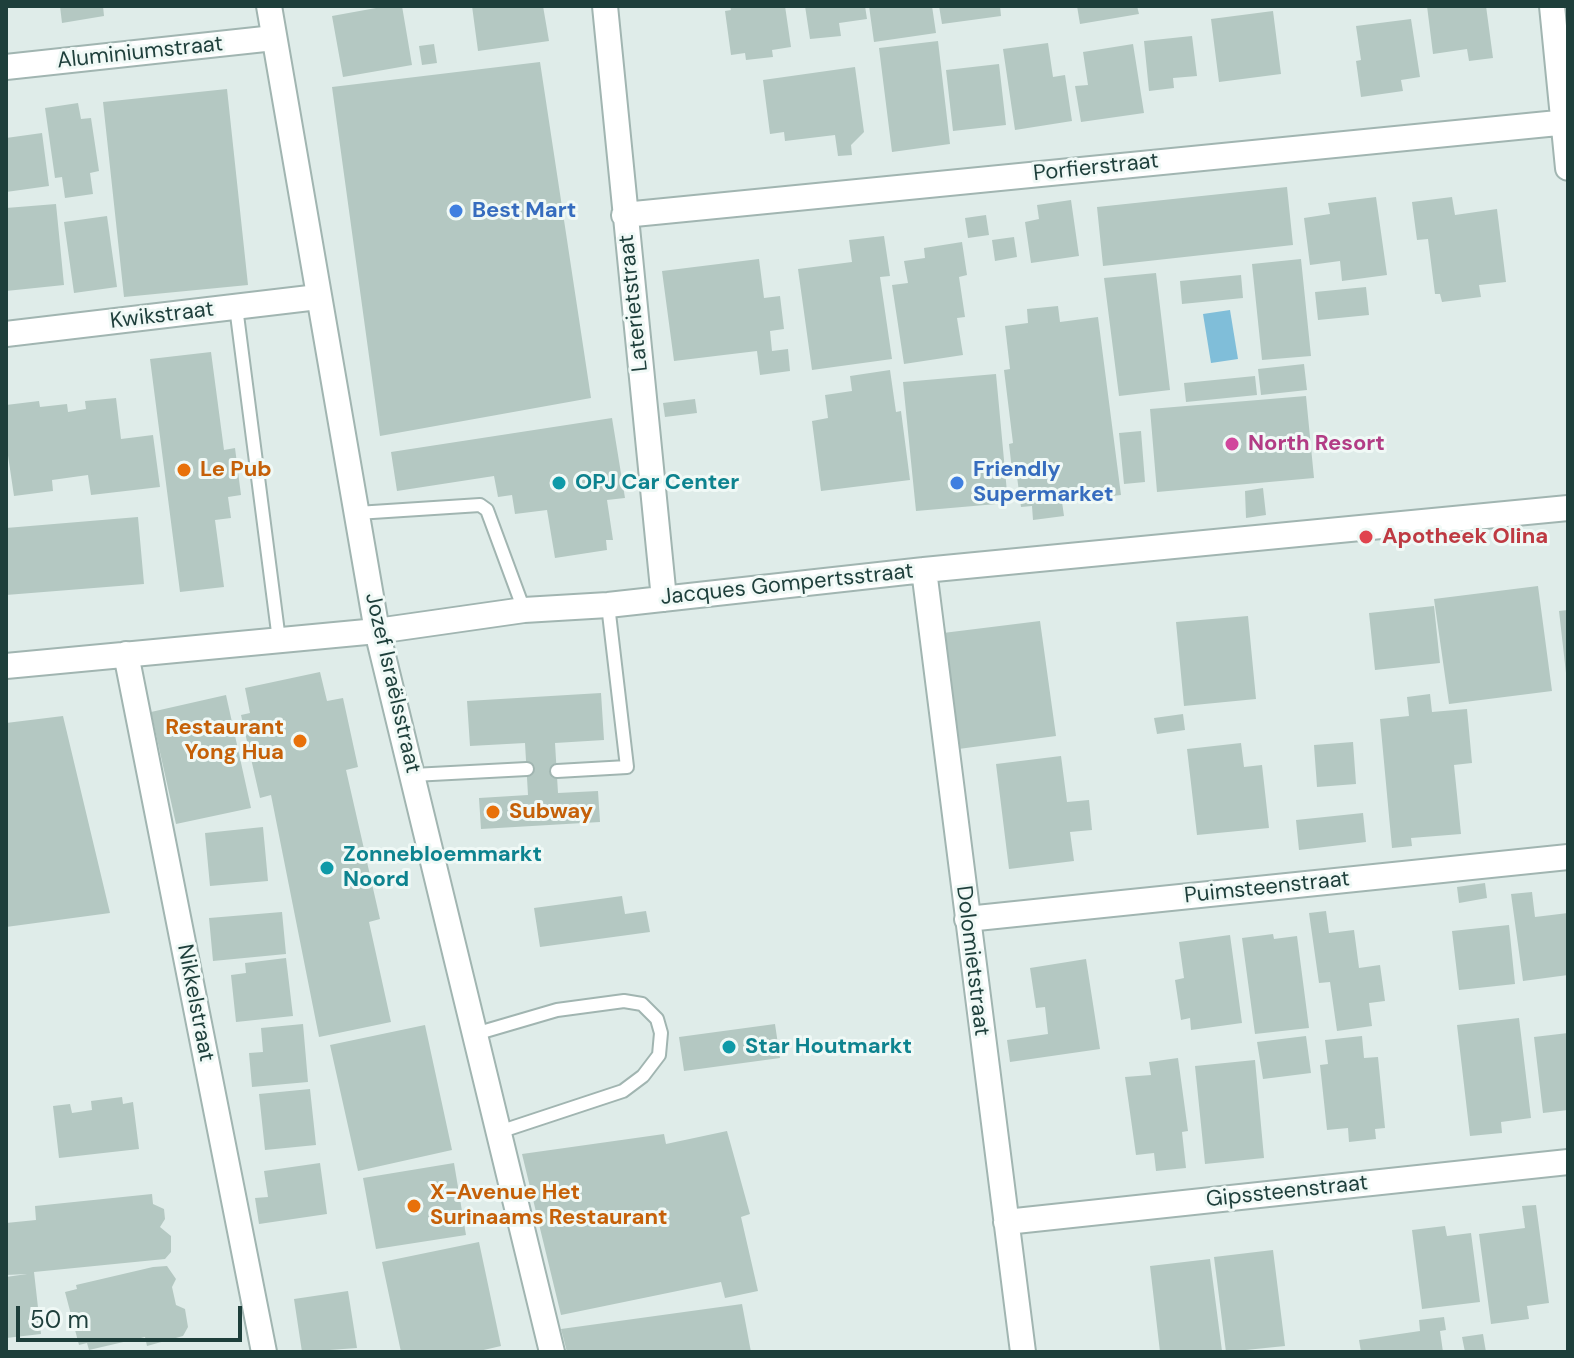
<!DOCTYPE html>
<meta charset="utf-8">
<style>
body{margin:0}
#map{position:relative;width:1574px;height:1358px;overflow:hidden;background:#dfece9;font-family:"DM Sans",sans-serif}
canvas{display:block}
.frame{position:absolute;inset:0;border:8px solid #1e3f3b;pointer-events:none}
.scale{position:absolute;left:16px;top:1306px;width:226px;height:36px;box-sizing:border-box;border:4px solid #1e3f3b;border-top:0;padding-left:10px;font-size:24px;line-height:28px;white-space:nowrap;color:#1e3f3b;-webkit-text-stroke:6px #f0f9f6;paint-order:stroke}
</style>
<div id="map">
<canvas width="1574" height="1358"></canvas>
<div class="frame"></div>
<div class="scale">50 m</div>
</div>
<script>
const g = document.querySelector('canvas').getContext('2d');
g.lineJoin = 'round';
function fill(path, color) { g.fillStyle = color; g.fill(path, 'evenodd'); }
const shape = rows => new Path2D(rows.map(r => 'M' + r).join(''));
function strokePath(path, color, width, dash) { g.strokeStyle = color; g.lineWidth = width; g.lineCap = dash ? 'butt' : 'round'; g.setLineDash(dash || []); g.stroke(path); }
function write(font, color, halo, rows, align = 'center') {
  g.font = font + ' "DM Sans",sans-serif'; g.lineWidth = 6; g.setLineDash([]); g.textBaseline = 'middle'; g.strokeStyle = halo; g.fillStyle = color; for (const [text, x, y, turn = 0] of rows) {
    g.save(); g.translate(x, y); g.rotate((+turn || 0) * Math.PI / 180); g.textAlign = isNaN(turn) ? turn : align; if (halo) g.strokeText(text, 0, 0); g.fillText(text, 0, 0); g.restore();
  }
}
fill(shape([
 [1230,310,1238,359,1211,363,1203,314]
]), '#80bed9');
fill(shape([
 [60,6,103,6,104,16,62,23],
 [387,6,402,6,412,65,343,77,332,16],
 [472,6,543,6,549,41,478,51],
 [730,6,785,6,791,47,772,50,773,57,746,60,745,53,731,55,725,11,731,10],
 [805,6,865,6,867,19,839,23,841,36,810,39],
 [869,6,932,6,936,33,874,42],
 [939,6,1000,6,1001,16,942,24],
 [1077,6,1137,6,1139,14,1080,24],
 [1427,6,1486,6,1493,58,1469,61,1467,49,1433,54],
 [1273,11,1281,74,1219,82,1211,19],
 [1411,19,1420,77,1401,80,1403,91,1361,97,1356,61,1361,60,1356,26],
 [1192,36,1197,76,1173,78,1174,88,1149,91,1144,41],
 [938,41,950,144,892,152,879,48],
 [1048,43,1053,77,1065,75,1072,121,1015,130,1003,49],
 [434,44,437,63,422,65,419,46],
 [1133,44,1144,113,1081,122,1075,86,1088,85,1083,52],
 [540,62,591,398,380,436,332,87],
 [999,64,1006,125,953,131,946,70],
 [855,67,864,132,851,145,852,155,838,156,835,135,785,141,784,132,770,134,763,80],
 [227,89,248,285,124,297,103,102],
 [78,103,81,119,91,118,99,171,90,173,93,194,65,198,62,177,55,178,45,108],
 [42,133,49,186,6,192,6,138],
 [1287,187,1293,245,1103,266,1097,207],
 [1376,197,1387,275,1342,281,1340,261,1310,265,1304,218,1330,214,1328,203],
 [1452,197,1455,215,1497,209,1506,282,1479,285,1481,297,1442,302,1440,294,1435,294,1428,239,1417,240,1412,202],
 [1071,200,1079,256,1031,263,1025,222,1039,219,1037,205],
 [56,204,64,285,6,291,6,208],
 [986,215,989,235,968,238,965,218],
 [107,216,117,287,74,293,64,222],
 [884,236,890,276,880,277,892,359,812,370,798,269,852,262,849,240],
 [1014,237,1017,257,995,261,992,240],
 [962,242,967,275,959,277,965,317,957,318,963,355,904,364,892,285,908,283,904,261,925,258,924,248],
 [759,259,764,298,780,296,784,329,770,331,772,351,788,349,790,371,760,375,757,351,674,361,662,271],
 [1301,259,1311,356,1262,360,1252,264],
 [1156,273,1170,390,1119,396,1104,278],
 [1241,275,1243,298,1182,304,1180,281],
 [1366,287,1369,315,1318,320,1315,292],
 [1058,306,1060,322,1098,317,1121,495,1062,502,1064,516,1033,520,1032,506,1021,507,1016,469,1012,470,1009,444,1013,443,1004,370,1010,369,1005,326,1028,323,1027,309],
 [211,352,224,450,235,448,241,495,228,497,231,518,215,520,224,587,180,592,150,359],
 [1304,364,1307,390,1261,395,1258,369],
 [890,370,896,412,901,411,910,480,821,491,812,421,828,418,825,395,852,391,850,376],
 [996,374,1008,503,916,511,903,382],
 [1255,376,1257,395,1186,402,1184,383],
 [1306,396,1314,478,1157,492,1150,409],
 [116,398,121,439,153,435,160,487,91,495,88,475,52,480,53,491,14,496,6,442,6,405,39,401,40,407,67,404,68,412,86,409,85,401],
 [695,399,697,413,665,417,663,403],
 [612,418,625,498,607,500,613,540,606,540,607,550,555,558,547,510,515,514,512,495,498,497,494,476,397,491,391,452],
 [1141,431,1145,482,1124,484,1119,433],
 [1263,488,1266,515,1246,518,1245,491],
 [138,517,144,584,6,595,6,528],
 [1538,586,1552,691,1449,704,1434,599],
 [1434,606,1440,663,1375,670,1369,613],
 [1568,610,1568,673,1566,673,1559,611],
 [1248,616,1256,699,1184,706,1176,622],
 [1040,621,1056,736,951,750,935,634],
 [320,672,327,701,343,698,358,767,346,770,380,919,369,922,391,1022,319,1037,271,795,260,798,241,715,250,713,245,688],
 [601,693,604,740,555,743,558,793,598,791,600,822,481,829,479,798,528,795,525,743,470,746,467,701],
 [1430,694,1432,712,1467,709,1472,763,1454,765,1461,834,1411,838,1412,846,1392,848,1380,719,1409,716,1407,697],
 [226,695,251,808,176,824,151,712],
 [1183,714,1185,730,1157,734,1154,718],
 [63,716,110,913,6,927,6,723],
 [1353,742,1356,784,1317,787,1314,745],
 [1241,743,1244,767,1262,765,1269,828,1197,835,1187,749],
 [1061,756,1067,802,1089,800,1092,830,1070,832,1074,861,1009,869,996,764],
 [1363,813,1366,842,1299,850,1296,820],
 [263,827,268,881,210,886,205,833],
 [1485,883,1487,898,1459,903,1457,887],
 [1532,892,1535,917,1568,913,1568,975,1523,981,1511,894],
 [622,896,625,914,646,911,650,932,540,947,534,908],
 [1326,911,1329,933,1354,930,1359,968,1380,965,1385,1001,1369,1003,1372,1026,1337,1031,1330,982,1319,983,1309,913],
 [282,912,286,954,213,961,209,918],
 [1509,925,1515,984,1459,990,1452,931],
 [1273,934,1274,939,1297,936,1309,1028,1255,1034,1242,938],
 [1230,935,1242,1023,1191,1030,1190,1018,1181,1020,1175,980,1184,978,1179,942],
 [286,958,293,1016,236,1022,231,975,246,973,245,963],
 [1086,959,1100,1049,1010,1062,1007,1040,1048,1034,1045,1007,1036,1008,1030,968],
 [1519,1018,1531,1118,1501,1122,1502,1133,1470,1136,1457,1025],
 [303,1024,308,1082,252,1087,249,1053,263,1052,261,1028],
 [775,1024,780,1058,684,1071,679,1037],
 [425,1025,452,1150,358,1171,330,1045],
 [1568,1033,1568,1110,1543,1113,1534,1037],
 [1306,1036,1311,1073,1263,1079,1257,1042],
 [1362,1036,1364,1058,1378,1057,1385,1128,1375,1129,1376,1139,1349,1142,1348,1128,1327,1130,1320,1065,1328,1064,1325,1040],
 [1178,1058,1188,1131,1182,1132,1186,1168,1156,1171,1154,1153,1136,1155,1125,1077,1151,1075,1149,1062],
 [1255,1060,1264,1158,1205,1164,1195,1066],
 [310,1089,316,1145,265,1150,259,1094],
 [122,1097,123,1104,133,1102,139,1149,59,1158,53,1106,70,1104,72,1113,92,1110,91,1101],
 [727,1131,750,1214,741,1217,758,1291,725,1298,721,1282,561,1315,522,1154,664,1134,666,1144],
 [320,1163,327,1214,259,1224,255,1198,268,1197,264,1171],
 [454,1163,466,1235,376,1249,363,1178],
 [152,1194,153,1204,164,1209,165,1219,160,1227,171,1236,171,1252,165,1259,34,1272,41,1334,6,1338,6,1277,27,1274,6,1275,6,1223,36,1220,35,1206],
 [1536,1205,1549,1303,1527,1306,1529,1319,1491,1324,1479,1234,1525,1228,1522,1206],
 [1445,1226,1447,1236,1471,1233,1480,1302,1422,1309,1412,1230],
 [479,1242,501,1346,475,1352,401,1352,382,1262],
 [1273,1250,1285,1346,1226,1352,1214,1257],
 [1210,1259,1222,1351,1160,1352,1150,1266],
 [167,1266,176,1279,172,1287,176,1305,185,1309,188,1327,183,1336,147,1346,145,1337,89,1350,87,1343,79,1345,65,1292,77,1289,76,1285,153,1267],
 [348,1291,357,1348,302,1352,294,1299],
 [742,1304,751,1352,567,1352,561,1329],
 [1444,1317,1446,1330,1440,1331,1443,1352,1361,1352,1359,1340,1420,1331,1419,1320],
 [1483,1334,1486,1352,1465,1352,1462,1337]
]), '#b4c8c2');
const service = shape([
 [236,307,279,640],
 [357,513,480,505,487,510,524,610],
 [557,771,627,767,608,605],
 [413,775,527,769],
 [475,1034,557,1010,624,1001,642,1004,657,1019,661,1033,659,1055,643,1076,623,1091,499,1132]
]);
const minor = shape([
 [605,6,664,599],
 [1552,6,1568,168],
 [6,67,274,38],
 [624,215,1568,122],
 [6,334,318,297],
 [924,570,1023,1352],
 [126,654,264,1352],
 [6,666,377,631,524,610,608,605,924,570,1568,508],
 [967,919,1568,857],
 [1006,1222,1568,1162]
]);
const tertiary = shape([
 [269,6,377,631,552,1352]
]);
strokePath(service, '#a1b5b1', 16);
strokePath(minor, '#a1b5b1', 28);
strokePath(tertiary, '#a1b5b1', 28);
strokePath(service, '#fff', 12);
strokePath(minor, '#fff', 24);
strokePath(tertiary, '#fff', 24);
for (const [x, y, r, color] of [
 [456,211,8,"#3f7fe0"],
 [1232,444,8,"#d1479c"],
 [184,470,8,"#e8710a"],
 [559,483,8,"#0f9aa8"],
 [957,483,8,"#3f7fe0"],
 [1366,537,8,"#e0444e"],
 [300,741,8,"#e8710a"],
 [493,812,8,"#e8710a"],
 [327,868,8,"#0f9aa8"],
 [729,1047,8,"#0f9aa8"],
 [414,1206,8,"#e8710a"]
]) { const dot = new Path2D(); dot.arc(x, y, r, 0, 2 * Math.PI); g.fillStyle = color; g.fill(dot); strokePath(dot, '#f0f9f6', 3); }
write('22px', '#1e3f3b', '#f0f9f6', [
 ["Aluminiumstraat",140,53,-6],
 ["Porfierstraat",1096,168,-6],
 ["Laterietstraat",634,303,-96],
 ["Kwikstraat",162,316,-7],
 ["Jacques Gompertsstraat",787,585,-6],
 ["Jozef Israëlsstraat",392,683,77],
 ["Puimsteenstraat",1267,888,-6],
 ["Dolomietstraat",972,961,83],
 ["Nikkelstraat",195,1003,79],
 ["Gipssteenstraat",1287,1192,-6]
]);
write('bold 22px', '#366cbe', '#f0f9f6', [
 ["Best Mart",472,211],
 ["Friendly",973,470],
 ["Supermarket",973,495]
], 'left');
write('bold 22px', '#b23c85', '#f0f9f6', [
 ["North Resort",1248,444]
], 'left');
write('bold 22px', '#c56008', '#f0f9f6', [
 ["Le Pub",200,470],
 ["Restaurant",284,728,"right"],
 ["Yong Hua",284,753,"right"],
 ["Subway",509,812],
 ["X-Avenue Het",430,1193],
 ["Surinaams Restaurant",430,1218]
], 'left');
write('bold 22px', '#0d838f', '#f0f9f6', [
 ["OPJ Car Center",575,483],
 ["Zonnebloemmarkt",343,855],
 ["Noord",343,880],
 ["Star Houtmarkt",745,1047]
], 'left');
write('bold 22px', '#be3a42', '#f0f9f6', [
 ["Apotheek Olina",1382,537]
], 'left');
</script>
